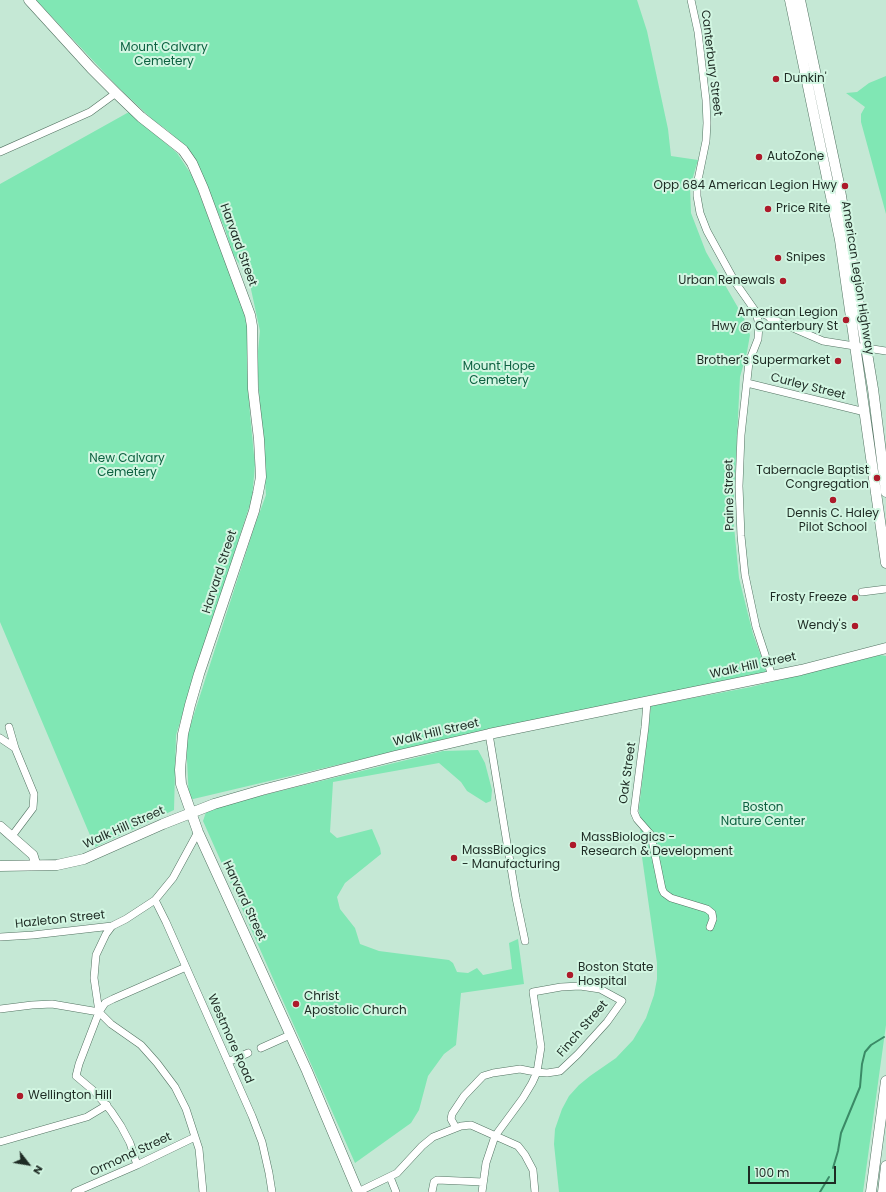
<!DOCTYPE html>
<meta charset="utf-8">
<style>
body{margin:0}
#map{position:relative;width:886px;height:1192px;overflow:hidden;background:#c5e8d5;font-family:Poppins,sans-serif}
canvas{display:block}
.north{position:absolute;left:8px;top:1144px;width:40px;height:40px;-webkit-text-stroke:3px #d2f6e2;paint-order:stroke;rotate:121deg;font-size:11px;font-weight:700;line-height:16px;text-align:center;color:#1e2b24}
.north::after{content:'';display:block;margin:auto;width:14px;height:18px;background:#1e2b24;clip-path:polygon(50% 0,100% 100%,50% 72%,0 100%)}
.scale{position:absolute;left:748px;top:1166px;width:88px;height:18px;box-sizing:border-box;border:2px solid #1e2b24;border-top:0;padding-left:5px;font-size:12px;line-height:14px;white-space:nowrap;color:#1e2b24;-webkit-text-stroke:3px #d2f6e2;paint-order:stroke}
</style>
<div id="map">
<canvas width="886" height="1192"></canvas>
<div class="north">N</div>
<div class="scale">100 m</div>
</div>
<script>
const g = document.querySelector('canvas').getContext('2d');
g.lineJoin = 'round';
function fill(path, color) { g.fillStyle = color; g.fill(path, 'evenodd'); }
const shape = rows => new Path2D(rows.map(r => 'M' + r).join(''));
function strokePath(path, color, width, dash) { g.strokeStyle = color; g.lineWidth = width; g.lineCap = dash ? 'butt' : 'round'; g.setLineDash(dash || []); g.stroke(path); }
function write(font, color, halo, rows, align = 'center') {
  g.font = font + ' Poppins,sans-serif'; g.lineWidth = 4; g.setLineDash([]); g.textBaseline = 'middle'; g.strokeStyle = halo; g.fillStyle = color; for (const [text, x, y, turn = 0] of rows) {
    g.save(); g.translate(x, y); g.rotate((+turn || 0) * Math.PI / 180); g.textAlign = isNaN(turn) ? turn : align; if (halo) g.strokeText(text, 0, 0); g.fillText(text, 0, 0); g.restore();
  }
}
fill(shape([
 [36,0,637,0,647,31,668,129,671,156,698,160,690,187,691,213,706,252,744,318,750,335,747,352,740,377,733,516,739,578,753,634,764,664,766,672,472,733,189,800,186,739,255,525,266,495,257,361,260,331,249,280,233,254,225,229,201,173,187,148,167,130,153,120,118,87],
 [886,76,886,214,861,122,861,114,865,107,846,93,857,92,869,83],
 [129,112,177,153,193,177,242,306,249,331,247,361,250,415,255,465,252,498,176,735,174,810,95,847,0,622,0,184],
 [880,655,886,656,886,1025,863,1192,559,1192,554,1144,555,1129,562,1109,569,1096,579,1085,590,1076,616,1058,633,1040,646,1018,654,995,657,979,657,963,642,857,639,808,651,706,751,687],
 [478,750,485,763,492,790,491,801,486,803,467,791,461,782,439,763,333,782,330,832,337,838,372,829,380,848,381,854,345,883,337,897,340,909,355,928,360,944,379,951,449,960,453,963,457,972,468,973,477,968,483,975,512,969,509,943,518,939,524,984,461,993,456,1045,444,1054,428,1076,419,1110,411,1123,355,1163,203,821,207,809,443,751]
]), '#80e7b4');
strokePath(shape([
 [833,1168,838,1151,841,1133,860,1087,862,1064,865,1052,871,1045,884,1037],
 [820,1192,829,1177]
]), '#3a8a66', 2);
const pedestrian = shape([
 [756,312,770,318]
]);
const minor = shape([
 [691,0,698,32,706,100,707,123,706,141,697,185,697,196,700,213,707,231,735,282,756,312,759,325,758,339,749,362,741,435,739,486,741,536,745,575,756,627,772,676],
 [0,152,90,112,116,93],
 [770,318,823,341,886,351],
 [747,383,865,412],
 [862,592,886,589],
 [647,702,645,727,634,812,637,819,651,835,662,889,664,893,671,898,707,909,712,913,713,919,710,927],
 [9,727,15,748,34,794,33,808,12,836],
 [489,734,516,898,525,941],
 [0,738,15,748],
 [155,900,166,922,252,1116,262,1142,269,1173,272,1192],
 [112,926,106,934,96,955,94,978,99,1012,79,1064,76,1076,95,1092,111,1111,121,1126,130,1143,137,1165],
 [0,937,33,935,112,926,126,919,155,900,173,878,198,832],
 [0,1009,32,1005,52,1004,99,1012,111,1024,141,1045,157,1063,175,1087,186,1109,199,1149,203,1192],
 [99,1012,105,1003,113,999,186,967],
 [261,1048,290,1035],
 [228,1062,248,1053],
 [456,1128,451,1119,452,1114,464,1096,483,1076,493,1073,520,1069,530,1071,537,1072,547,1073,560,1071,578,1054,607,1022,622,1001,600,989,580,986,561,987,533,992,541,1047,537,1072,532,1083,523,1098,495,1136,486,1163,482,1192],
 [0,1142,87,1117,107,1105],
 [390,1177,396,1192],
 [75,1192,137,1165,195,1137],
 [358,1192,397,1173,422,1146,433,1137,461,1126,471,1125,518,1146,525,1155,533,1170,535,1192],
 [432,1192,434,1182,437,1180,483,1182]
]);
const tertiary = shape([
 [0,826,33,855,36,865]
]);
const secondary = shape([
 [29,0,91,68,116,93,141,117,183,150,192,163,203,188,250,315,252,326,253,389,259,439,261,477,258,493,254,511,199,674,190,705,183,734,180,770,181,784,198,832,307,1071,358,1192],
 [790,0,840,240,886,563],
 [800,0,839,184,873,389,886,492],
 [0,866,57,865,84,859,163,824,214,804,262,790,395,756,489,734,801,670,886,648],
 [871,1192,886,1081],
 [883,1192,886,1166]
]);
strokePath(pedestrian, '#537362', 6);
strokePath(minor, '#537362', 8);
strokePath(tertiary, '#537362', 10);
strokePath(secondary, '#537362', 11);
strokePath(pedestrian, '#fff', 5);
strokePath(minor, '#fff', 7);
strokePath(tertiary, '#fff', 9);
strokePath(secondary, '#fff', 10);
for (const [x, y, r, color] of [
 [776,79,4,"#ad1a2a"],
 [759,157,4,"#ad1a2a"],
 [845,186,4,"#ad1a2a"],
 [768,209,4,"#ad1a2a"],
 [778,258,4,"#ad1a2a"],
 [783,281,4,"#ad1a2a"],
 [846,320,4,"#ad1a2a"],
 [838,361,4,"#ad1a2a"],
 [877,478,4,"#ad1a2a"],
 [833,500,4,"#ad1a2a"],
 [855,598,4,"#ad1a2a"],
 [855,626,4,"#ad1a2a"],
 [573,845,4,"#ad1a2a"],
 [454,858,4,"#ad1a2a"],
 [570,975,4,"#ad1a2a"],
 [296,1004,4,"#ad1a2a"],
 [20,1096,4,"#ad1a2a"]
]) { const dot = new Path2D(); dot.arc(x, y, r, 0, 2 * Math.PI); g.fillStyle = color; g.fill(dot); strokePath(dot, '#d2f6e2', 1.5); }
write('12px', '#0d6141', '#d2f6e2', [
 ["Mount Calvary",164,48],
 ["Cemetery",164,62],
 ["Mount Hope",499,367],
 ["Cemetery",499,381],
 ["New Calvary",127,459],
 ["Cemetery",127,473],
 ["Boston",763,808],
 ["Nature Center",763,822]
]);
write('12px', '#1e2b24', '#d2f6e2', [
 ["Canterbury Street",711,63,83],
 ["Harvard Street",238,245,70],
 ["American Legion Highway",857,278,81],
 ["Curley Street",808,387,14],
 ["Paine Street",730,495,-91],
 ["Harvard Street",220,572,-72],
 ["Walk Hill Street",753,666,-12],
 ["Walk Hill Street",436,733,-13],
 ["Oak Street",628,773,-82],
 ["Walk Hill Street",124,828,-24],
 ["Harvard Street",244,901,65],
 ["Hazleton Street",60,920,-6],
 ["Finch Street",583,1029,-49],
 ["Westmore Road",230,1039,66],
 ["Ormond Street",131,1155,-25]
]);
write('12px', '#1e2b24', '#d2f6e2', [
 ["Dunkin'",784,79],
 ["AutoZone",767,157],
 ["Opp 684 American Legion Hwy",837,186,"right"],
 ["Price Rite",776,209],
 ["Snipes",786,258],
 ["Urban Renewals",775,281,"right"],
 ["American Legion",838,313,"right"],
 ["Hwy @ Canterbury St",838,327,"right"],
 ["Brother’s Supermarket",830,361,"right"],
 ["Tabernacle Baptist",869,471,"right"],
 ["Congregation",869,485,"right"],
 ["Dennis C. Haley",833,514,"center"],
 ["Pilot School",833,528,"center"],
 ["Frosty Freeze",847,598,"right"],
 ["Wendy's",847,626,"right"],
 ["MassBiologics -",581,838],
 ["Research & Development",581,852],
 ["MassBiologics",462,851],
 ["- Manufacturing",462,865],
 ["Boston State",578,968],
 ["Hospital",578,982],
 ["Christ",304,997],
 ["Apostolic Church",304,1011],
 ["Wellington Hill",28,1096]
], 'left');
</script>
